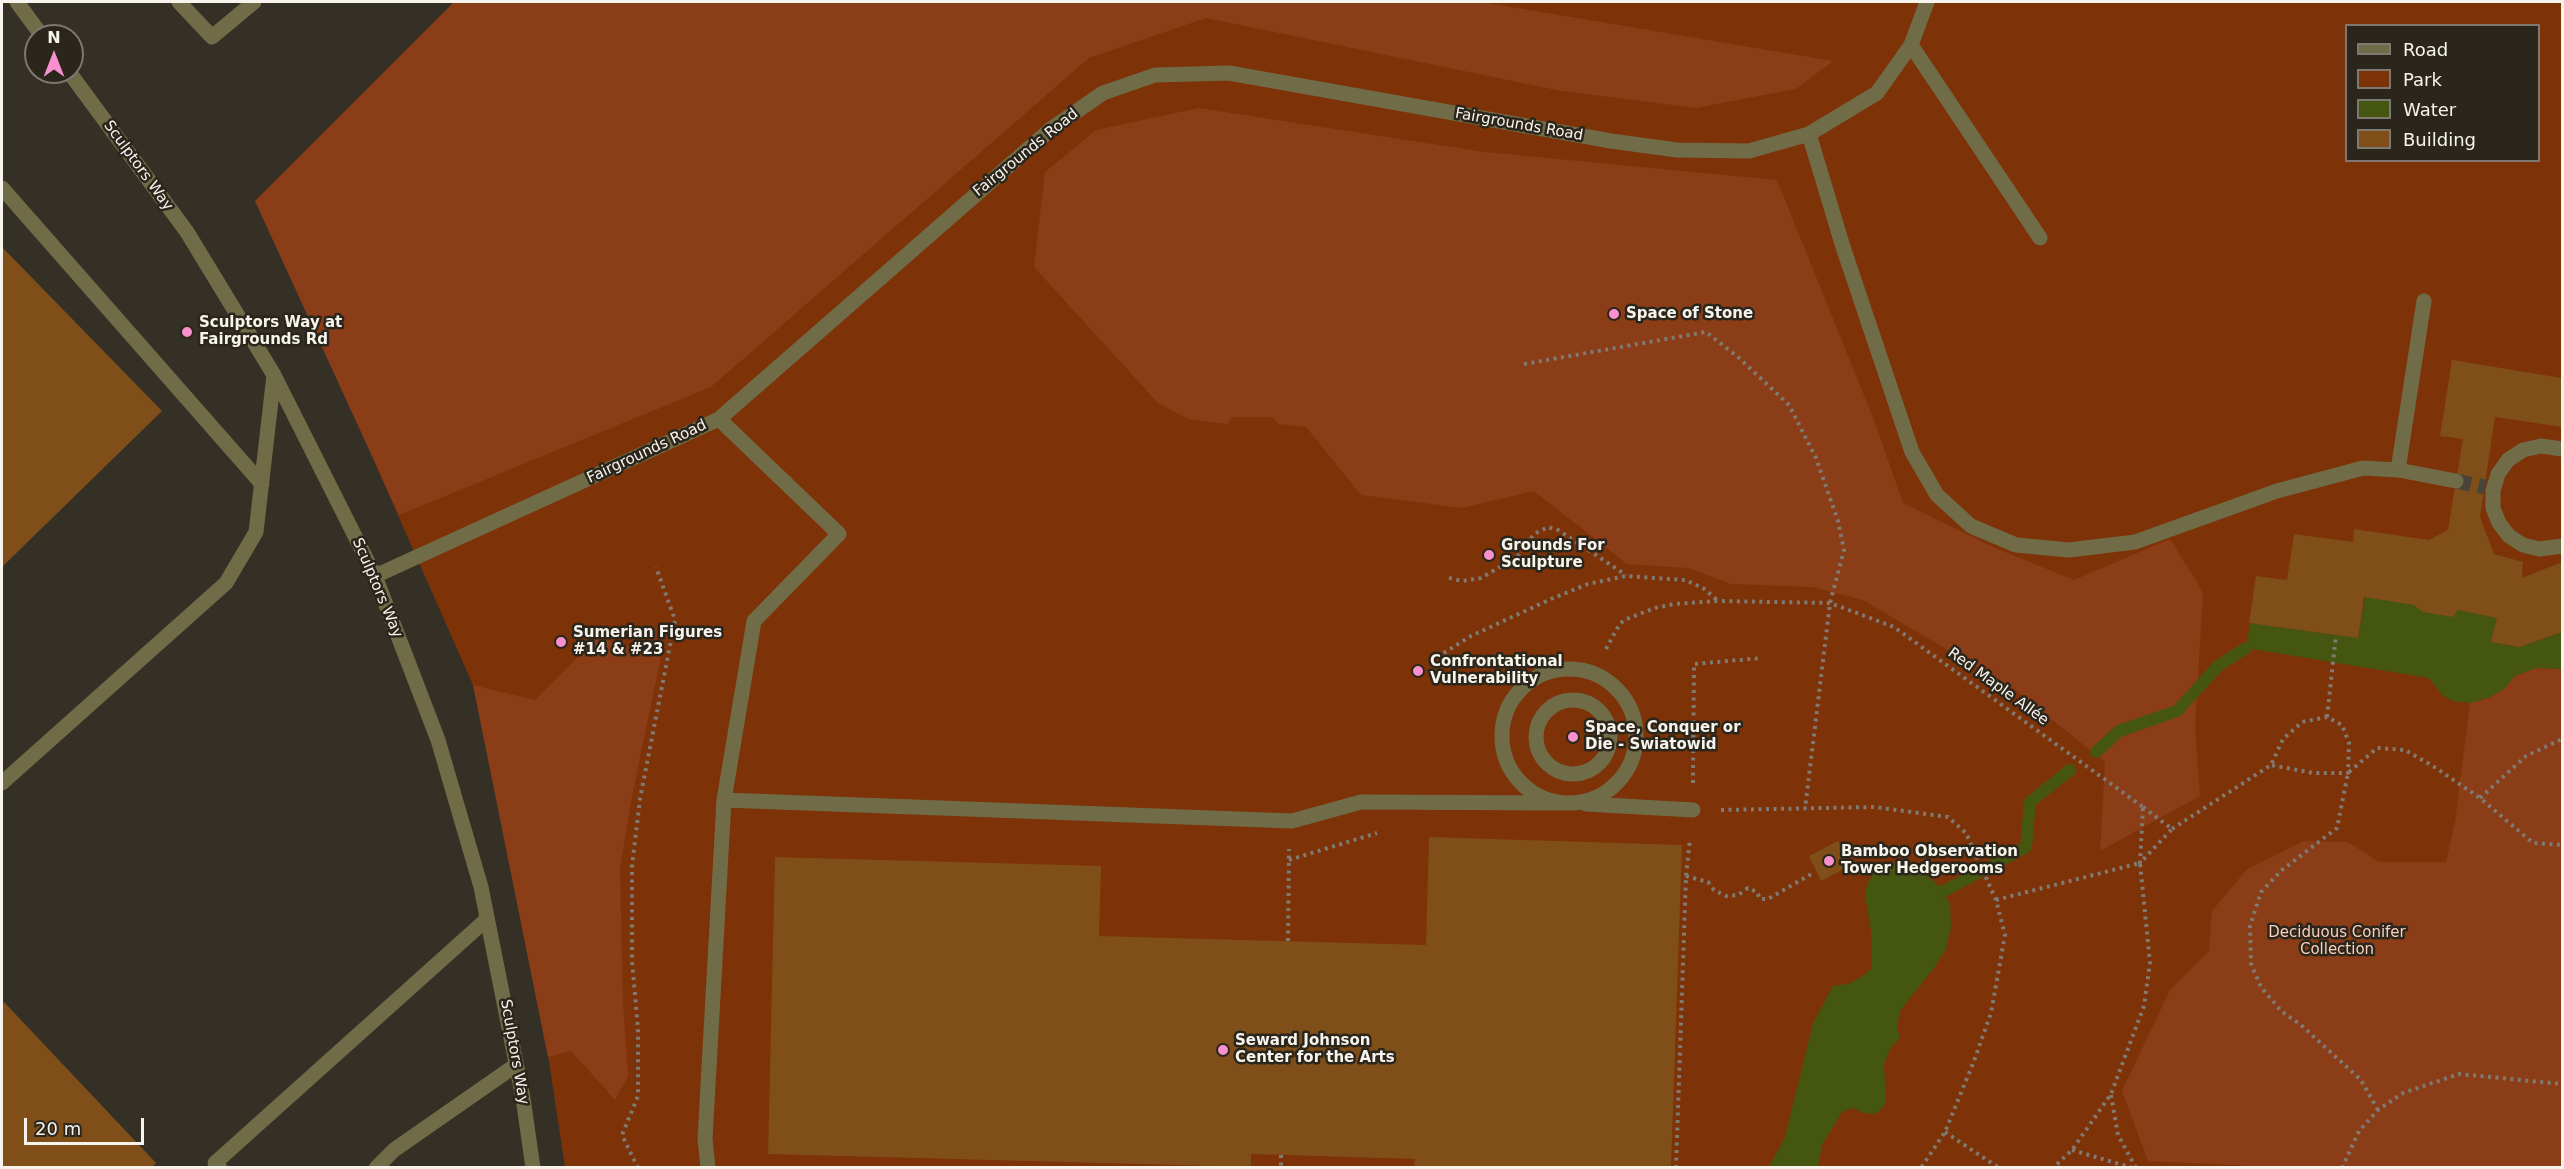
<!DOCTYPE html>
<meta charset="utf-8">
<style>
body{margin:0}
#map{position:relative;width:2564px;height:1169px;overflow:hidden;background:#353026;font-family:"DejaVu Sans",sans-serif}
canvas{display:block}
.frame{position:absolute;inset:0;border:3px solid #f7f3ed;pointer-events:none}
.legend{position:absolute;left:2345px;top:24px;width:195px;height:138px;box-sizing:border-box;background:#2b261c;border:2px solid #7d7870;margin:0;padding:8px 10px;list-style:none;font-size:18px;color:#f7f3ed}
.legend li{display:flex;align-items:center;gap:12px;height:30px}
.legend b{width:30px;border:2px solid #7d7870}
.north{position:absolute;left:24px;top:24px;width:60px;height:60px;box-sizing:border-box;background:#2b261c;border:2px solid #7d7870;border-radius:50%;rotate:0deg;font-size:16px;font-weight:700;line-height:24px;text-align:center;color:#f7f3ed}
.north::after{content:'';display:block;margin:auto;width:21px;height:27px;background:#f790cd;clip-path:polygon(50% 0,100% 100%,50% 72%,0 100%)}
.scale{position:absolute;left:24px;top:1118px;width:120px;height:27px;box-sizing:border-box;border:3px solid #f7f3ed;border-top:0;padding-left:8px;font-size:18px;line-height:21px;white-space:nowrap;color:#f7f3ed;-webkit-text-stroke:4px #2b261c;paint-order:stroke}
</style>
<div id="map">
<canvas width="2564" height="1169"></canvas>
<div class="frame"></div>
<ul class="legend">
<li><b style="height:8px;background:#706c48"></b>Road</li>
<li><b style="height:16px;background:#7e3208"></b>Park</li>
<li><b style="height:16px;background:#455610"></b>Water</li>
<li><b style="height:16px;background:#7f4e19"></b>Building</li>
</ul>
<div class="north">N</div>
<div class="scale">20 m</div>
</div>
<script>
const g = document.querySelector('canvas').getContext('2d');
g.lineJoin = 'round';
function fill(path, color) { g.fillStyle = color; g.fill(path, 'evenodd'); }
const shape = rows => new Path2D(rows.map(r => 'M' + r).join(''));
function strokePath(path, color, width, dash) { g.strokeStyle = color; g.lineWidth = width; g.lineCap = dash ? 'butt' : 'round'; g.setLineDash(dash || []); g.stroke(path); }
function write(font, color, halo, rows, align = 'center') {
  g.font = font + ' "DejaVu Sans",sans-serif'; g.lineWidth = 5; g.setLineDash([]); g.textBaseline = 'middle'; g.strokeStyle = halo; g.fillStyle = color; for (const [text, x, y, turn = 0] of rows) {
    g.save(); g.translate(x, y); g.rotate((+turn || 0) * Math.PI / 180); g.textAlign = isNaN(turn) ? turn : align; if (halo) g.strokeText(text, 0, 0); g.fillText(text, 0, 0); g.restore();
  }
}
fill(shape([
 [1089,2,2562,2,2562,1167,565,1167,545,1035,473,685,378,470],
 [2346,26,2538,26,2538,160,2346,160]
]), '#7e3208');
fill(shape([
 [454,2,1482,2,1833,61,1796,89,1696,108,1561,91,1206,18,1089,58,711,387,399,515,255,201],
 [1199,108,1485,152,1777,180,1874,420,1903,503,1995,548,2074,580,2170,539,2203,592,2195,729,2200,796,2100,851,2105,762,2014,689,1863,600,1812,587,1731,584,1688,568,1627,564,1534,491,1462,508,1361,495,1306,427,1278,424,1273,417,1232,417,1228,424,1188,419,1158,403,1034,267,1045,172,1096,130],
 [598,637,661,657,632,796,620,868,623,1002,628,1076,615,1100,571,1051,548,1057,473,685,535,700],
 [2536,668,2562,669,2562,1167,2295,1168,2148,1161,2122,1091,2170,990,2209,951,2212,911,2247,869,2304,841,2348,842,2379,862,2446,862,2455,822,2470,703,2488,698,2503,689,2515,676]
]), '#8b3d17');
fill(shape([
 [2365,597,2458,610,2497,618,2491,642,2519,647,2562,632,2562,669,2536,668,2515,676,2503,690,2488,698,2470,703,2453,701,2443,696,2429,678,2246,648,2250,623,2358,638],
 [1900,862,1918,867,1937,884,1950,904,1951,927,1946,949,1934,968,1900,1011,1897,1029,1900,1037,1890,1049,1884,1064,1886,1103,1879,1112,1874,1114,1864,1113,1853,1108,1842,1112,1822,1145,1818,1167,1769,1167,1785,1137,1813,1023,1833,986,1848,984,1863,976,1872,968,1871,931,1865,895,1867,884,1873,874,1880,867]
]), '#455610');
strokePath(shape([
 [2096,752,2119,731,2177,711,2218,666,2246,648],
 [1942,892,2026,847,2030,802,2070,770]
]), '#455610', 12);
fill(shape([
 [2,247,162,411,2,567],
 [2452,360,2562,378,2562,427,2495,417,2480,517,2494,554,2523,562,2522,578,2562,562,2562,632,2519,647,2491,642,2497,618,2458,610,2453,617,2423,612,2414,605,2364,597,2358,638,2249,623,2256,576,2287,580,2294,534,2353,542,2354,529,2429,540,2448,530,2463,439,2440,436],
 [1429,837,1682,845,1671,1168,1414,1168,1415,1159,1251,1154,1251,1167,768,1154,775,857,1101,866,1099,936,1426,945],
 [1838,841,1850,866,1821,881,1809,856],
 [4,1002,156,1163,151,1168,2,1168,2,1004]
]), '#7f4e19');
strokePath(shape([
 [2456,481,2485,487]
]), '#48443a', 15, [15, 8]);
strokePath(shape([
 [1524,364,1706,332,1738,357,1789,405,1816,458,1838,521,1844,550,1830,603,1805,809],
 [1449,578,1462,581,1481,578,1517,557,1534,534,1548,527,1558,530,1626,575],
 [1606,649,1619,625,1624,620,1655,608,1674,604,1717,601,1830,603,1894,627,2143,807],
 [1431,661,1471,636,1551,599,1588,584,1626,576,1685,580,1703,588,1717,600],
 [2327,717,2336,635],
 [1693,783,1694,664,1762,658],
 [2480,798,2526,756,2562,739],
 [2143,807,2172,829,2140,863,2143,807],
 [1721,810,1875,807,1948,817,1966,833,1996,900,2005,935,1991,1013,1974,1061,1945,1132,1921,1168],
 [2172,829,2271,765,2283,739,2302,722,2327,717,2342,725,2349,743,2348,773,2313,773,2271,765],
 [1289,860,1377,833],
 [1686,876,1708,882,1714,890,1726,896,1738,895,1748,888,1757,892,1760,899,1768,899,1815,872],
 [1996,900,2140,863,2150,963,2144,1006,2111,1094,2072,1150,2053,1168],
 [1288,941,1289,849],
 [2111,1095,2118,1135,2136,1168],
 [2378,1110,2361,1080,2301,1025,2281,1011,2261,987,2251,964,2250,926,2261,892,2282,870,2337,828,2348,773,2377,748,2405,750,2436,768,2480,798,2533,843,2562,845],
 [1945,1132,1999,1168],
 [2072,1150,2133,1168],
 [1281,1155,1281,1168],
 [638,1168,622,1135,638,1096,638,1029,632,961,632,866,640,799,675,620,656,567],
 [1676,1168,1686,876,1690,839],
 [2342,1168,2359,1131,2378,1110,2403,1093,2459,1074,2562,1084]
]), '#7f7a72', 4, [3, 4.5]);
strokePath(shape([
 [17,2,42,36],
 [179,2,212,37,254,2],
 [1911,45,2040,238],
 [69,72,187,232,274,375,375,576,438,740,481,887,523,1098,533,1168],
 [1809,134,1843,247,1912,452,1937,495,1971,526,2016,545,2069,550,2135,542,2277,491,2363,468,2398,470,2456,481],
 [2,188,262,484],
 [2562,449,2541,446,2523,450,2508,460,2498,474,2493,491,2493,508,2499,523,2509,536,2523,545,2539,549,2562,546],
 [2398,470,2424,301],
 [375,576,719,419,1051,129,1103,93,1155,75,1229,73,1611,141,1677,150,1749,151,1809,134,1877,93,1911,45,1927,2],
 '1502 736a67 67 0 1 1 134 0a67 67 0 1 1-134 0Z',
 '1536 737a37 37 0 1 1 74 0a37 37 0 1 1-74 0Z',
 [2,783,226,583,256,532,274,375],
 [724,800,1292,821,1361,802,1560,803],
 [1586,804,1693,810],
 [220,1168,215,1163,487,919],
 [376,1168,394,1150,516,1065],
 [708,1168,705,1139,724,800,754,621,839,534,719,419]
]), '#706c48', 15);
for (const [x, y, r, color] of [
 [1614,314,6,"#f790cd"],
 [187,332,6,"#f790cd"],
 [1489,555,6,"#f790cd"],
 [561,642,6,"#f790cd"],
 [1418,671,6,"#f790cd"],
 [1573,737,6,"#f790cd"],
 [1829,861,6,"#f790cd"],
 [1223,1050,6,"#f790cd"]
]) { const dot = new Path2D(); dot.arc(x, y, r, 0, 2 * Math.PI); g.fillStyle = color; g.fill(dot); strokePath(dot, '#2b261c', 2); }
write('15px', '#f7f3ed', '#2b261c', [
 ["Fairgrounds Road",1519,125,10],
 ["Fairgrounds Road",1026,153,-39],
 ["Sculptors Way",138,166,54],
 ["Fairgrounds Road",647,452,-25],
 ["Sculptors Way",377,588,67],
 ["Red Maple Allée",1998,687,36],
 ["Sculptors Way",514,1052,80]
]);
write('bold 15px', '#f7f3ed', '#2b261c', [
 ["Space of Stone",1626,314],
 ["Sculptors Way at",199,323],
 ["Fairgrounds Rd",199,340],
 ["Grounds For",1501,546],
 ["Sculpture",1501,563],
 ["Sumerian Figures",573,633],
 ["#14 & #23",573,650],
 ["Confrontational",1430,662],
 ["Vulnerability",1430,679],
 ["Space, Conquer or",1585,728],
 ["Die - Swiatowid",1585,745],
 ["Bamboo Observation",1841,852],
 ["Tower Hedgerooms",1841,869],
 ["Seward Johnson",1235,1041],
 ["Center for the Arts",1235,1058]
], 'left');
write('15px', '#fed0bc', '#2b261c', [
 ["Deciduous Conifer",2337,933],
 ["Collection",2337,950]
]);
</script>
